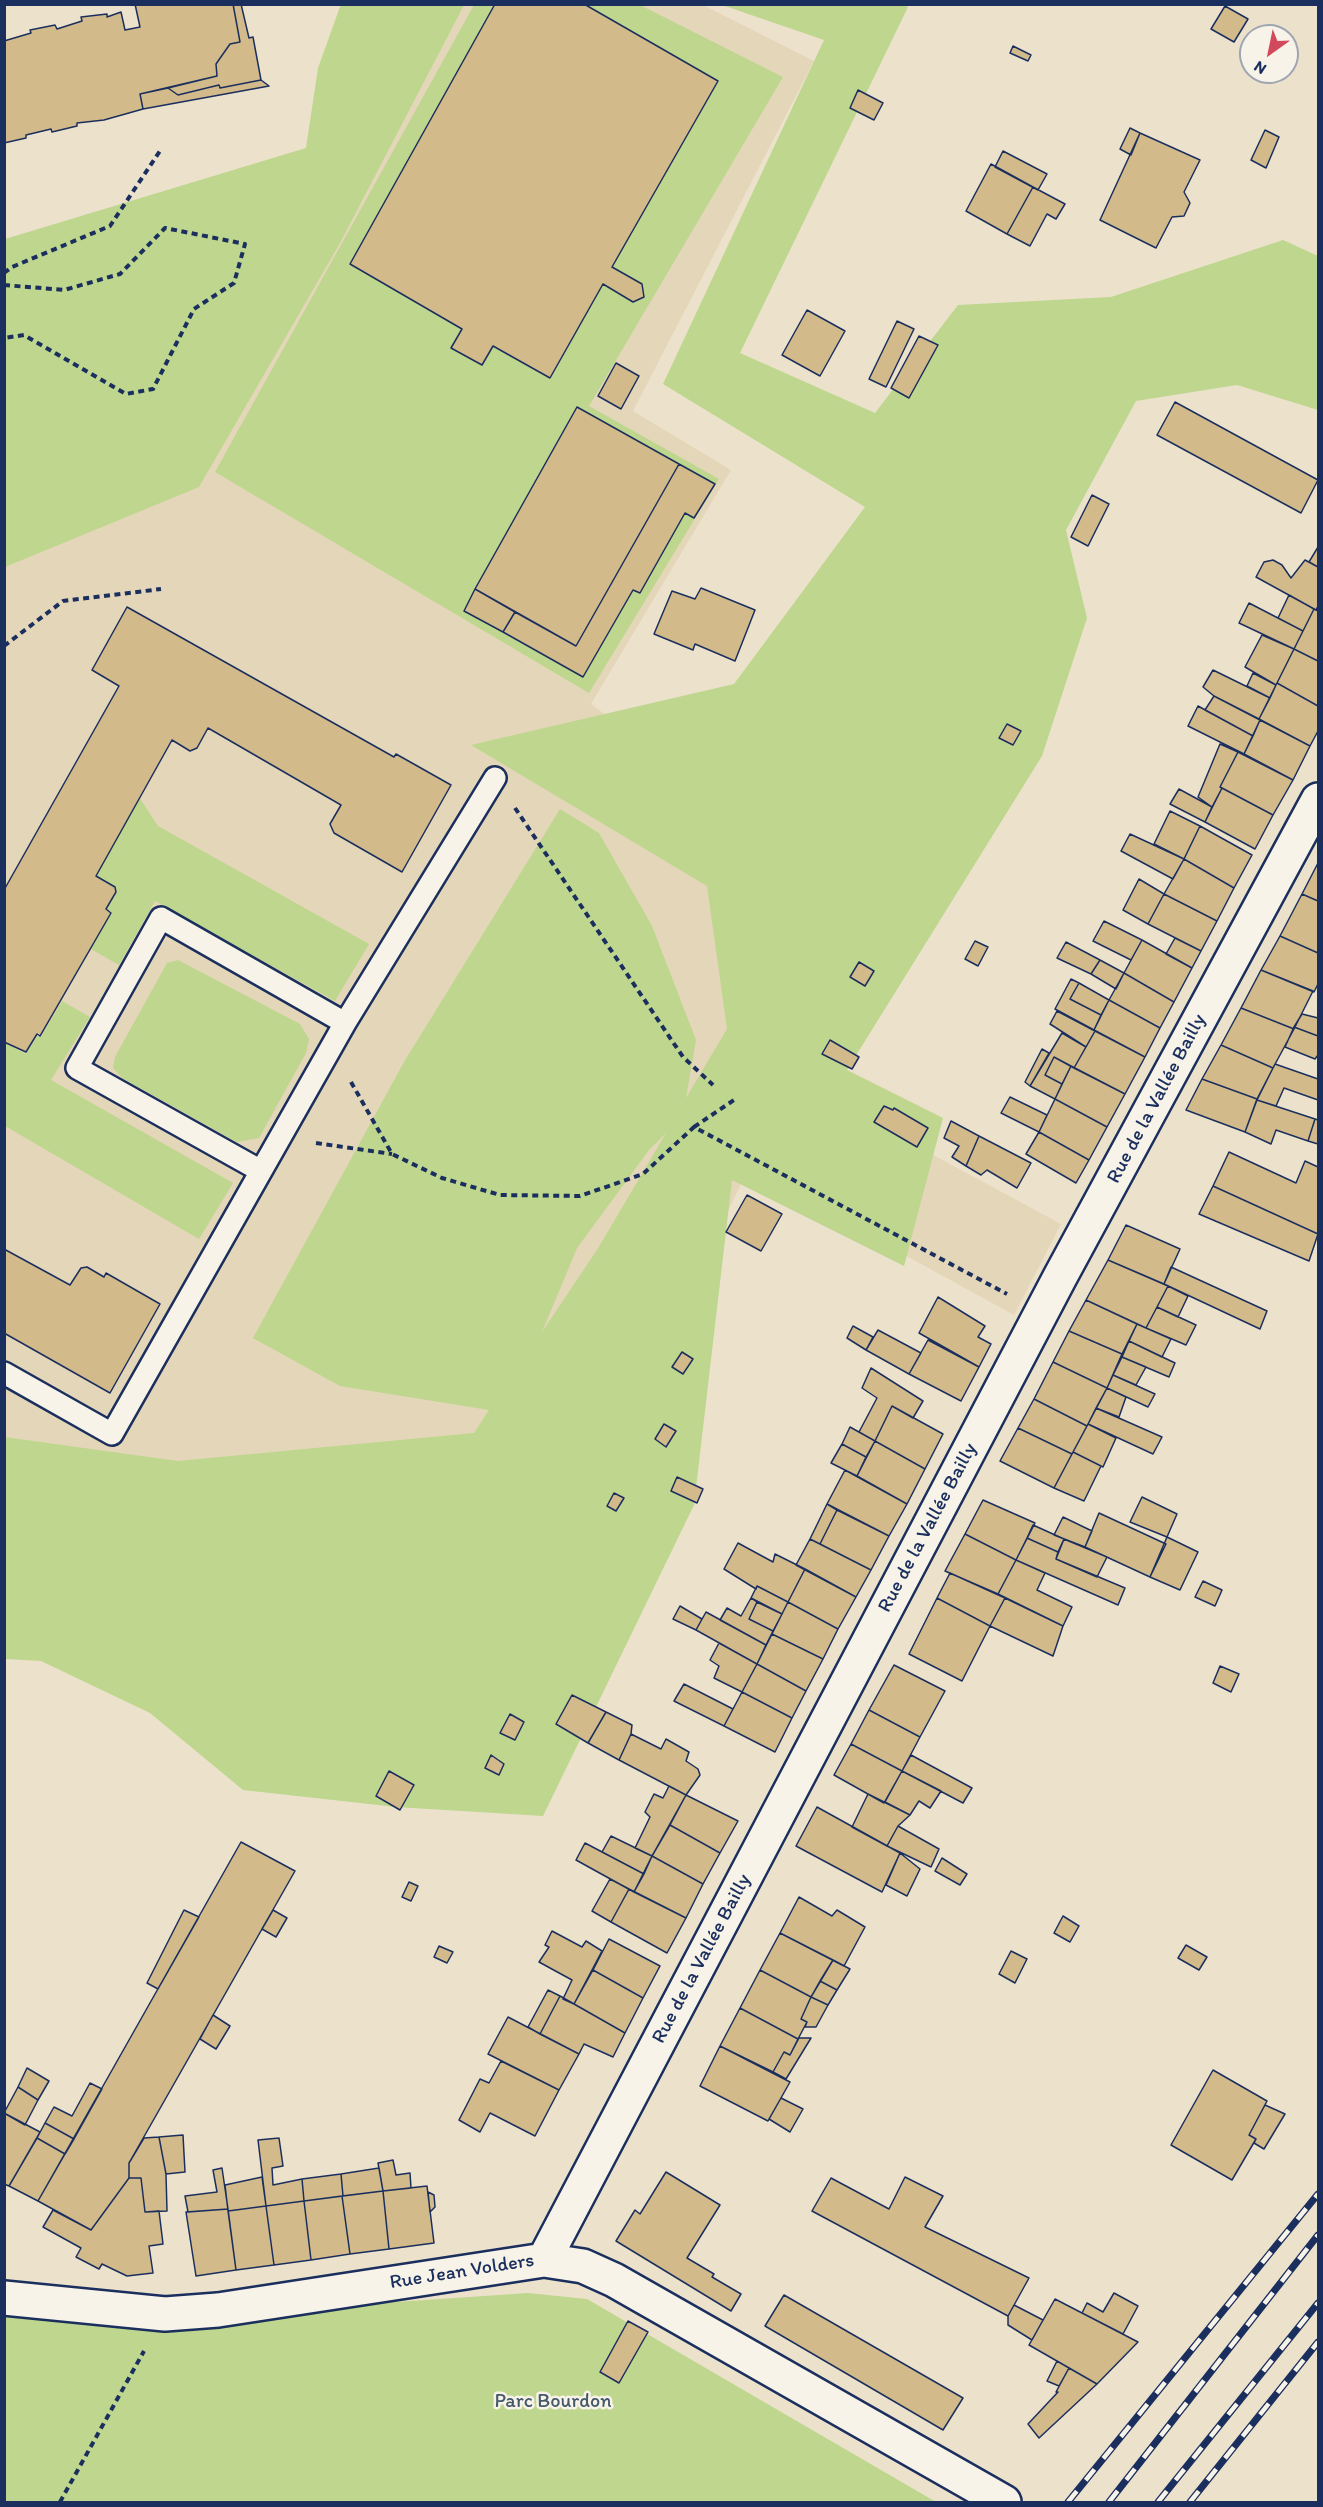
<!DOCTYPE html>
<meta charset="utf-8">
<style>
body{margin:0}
#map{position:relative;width:1323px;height:2507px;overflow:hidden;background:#ece2cc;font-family:Itim,sans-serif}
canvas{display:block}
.frame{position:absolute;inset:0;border:6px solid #1b2f5e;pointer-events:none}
.north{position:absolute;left:1239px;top:24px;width:60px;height:60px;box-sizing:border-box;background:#f7f3e8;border:2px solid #9fa5b1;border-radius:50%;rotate:213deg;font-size:16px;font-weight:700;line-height:24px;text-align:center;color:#1b2f5e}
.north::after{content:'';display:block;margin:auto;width:21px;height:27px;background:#d1495b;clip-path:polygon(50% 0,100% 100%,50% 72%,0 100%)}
</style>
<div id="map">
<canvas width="1323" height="2507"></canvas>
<div class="frame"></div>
<div class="north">N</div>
</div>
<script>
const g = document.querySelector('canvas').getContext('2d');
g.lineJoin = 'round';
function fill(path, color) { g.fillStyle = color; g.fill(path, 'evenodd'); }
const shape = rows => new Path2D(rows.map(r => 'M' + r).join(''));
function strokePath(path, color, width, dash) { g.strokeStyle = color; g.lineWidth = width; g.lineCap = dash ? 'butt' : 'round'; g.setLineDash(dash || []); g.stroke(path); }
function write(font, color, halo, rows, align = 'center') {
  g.font = font + ' Itim,sans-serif'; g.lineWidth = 5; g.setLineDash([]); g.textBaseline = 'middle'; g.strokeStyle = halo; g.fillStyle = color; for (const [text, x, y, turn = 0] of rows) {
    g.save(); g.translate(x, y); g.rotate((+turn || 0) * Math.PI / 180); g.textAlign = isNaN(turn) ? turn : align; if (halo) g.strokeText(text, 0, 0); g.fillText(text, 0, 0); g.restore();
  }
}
fill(shape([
 [426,5,703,5,814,61,633,411,731,470,591,704,690,778,763,1063,1061,1224,1014,1315,748,1169,463,1770,5,1524,4,370,152,454]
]), '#e4d6b8');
fill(shape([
 [341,4,464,5,340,243,199,487,5,567,5,239,306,148,318,68],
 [901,4,908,7,740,353,875,413,958,305,1111,297,1283,240,1318,256,1318,410,1237,385,1136,401,1066,530,1087,618,1042,756,847,1070,943,1118,904,1266,732,1180,694,1505,543,1816,396,1807,243,1790,150,1713,41,1661,5,1659,4,1437,178,1461,474,1433,489,1410,340,1386,253,1338,404,1062,560,809,599,833,652,926,696,1040,686,1098,727,1029,707,886,471,745,734,684,865,507,663,384,824,40,722,5],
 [666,1133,597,1250,542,1332,577,1248,649,1150],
 [474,5,640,5,783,77,589,406,719,479,589,693,215,472],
 [139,797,158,826,369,944,335,1001,155,901,119,965,91,949,112,912,107,909,117,892,116,888,95,876],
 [178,960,300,1024,309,1039,306,1053,259,1138,237,1142,122,1078,113,1068,115,1057,167,963],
 [62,1001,90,1017,51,1080,233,1183,199,1239,5,1126,5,1043,26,1054,37,1036,41,1037],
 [528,2293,587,2299,936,2502,5,2502,4,2309,381,2303]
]), '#bed68d');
const building = shape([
 [135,4,233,4,240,42,230,44,216,64,217,76,140,94,143,109,104,120,77,123,77,126,52,132,51,129,26,135,26,138,4,143,4,41,31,33,30,30,55,25,57,29,82,21,81,17,107,14,107,17,121,12,125,30,140,27,135,4],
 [233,4,241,4,249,38,253,37,261,80,220,88,219,85,178,95,168,88,217,76,216,64,230,44,240,42,233,4],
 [495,4,584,4,718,81,612,267,642,284,644,297,633,302,603,284,550,378,493,346,482,365,451,348,462,329,350,264,495,4],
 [1225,6,1248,19,1234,42,1211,29,1225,6],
 [1013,46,1031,55,1028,61,1010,53,1013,46],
 [261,80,269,86,143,109,140,94,168,88,178,95,219,85,220,88,261,80],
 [858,90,883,103,874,120,850,108,858,90],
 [1130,128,1140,133,1131,155,1120,149,1130,128],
 [1265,130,1279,137,1266,168,1251,160,1265,130],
 [1140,133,1200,160,1184,192,1190,203,1184,216,1172,217,1156,248,1100,220,1140,133],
 [1003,151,1047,174,1038,190,995,167,1003,151],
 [991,164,1033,187,1007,234,966,211,991,164],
 [1033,187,1065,204,1056,219,1047,214,1030,246,1007,234,1033,187],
 [807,310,845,331,820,376,782,355,807,310],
 [897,321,914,329,886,387,869,379,897,321],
 [919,336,938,345,909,398,891,388,919,336],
 [616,363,639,376,621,409,598,396,616,363],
 [1175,402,1318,480,1301,513,1157,435,1175,402],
 [577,407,679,464,576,646,475,589,577,407],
 [679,464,715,484,694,518,685,513,640,593,633,590,583,677,503,632,515,612,576,646,679,464],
 [1092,495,1109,504,1088,546,1071,537,1092,495],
 [1318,547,1318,567,1309,562,1318,547],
 [1273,560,1282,565,1291,578,1305,560,1318,567,1318,606,1316,610,1256,577,1264,562,1273,560],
 [701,588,755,610,735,661,695,644,693,650,654,634,672,591,695,599,701,588],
 [475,589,515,612,503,632,464,611,475,589],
 [1289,595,1314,609,1303,631,1278,618,1289,595],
 [1249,603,1303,631,1294,649,1239,623,1249,603],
 [127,607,394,757,396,754,451,785,402,872,334,833,330,824,341,805,208,728,197,748,190,751,172,740,96,876,115,887,116,892,106,909,111,913,40,1036,37,1034,26,1052,4,1042,4,890,119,686,92,670,127,607],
 [1314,609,1318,611,1318,661,1294,649,1314,609],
 [1262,635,1294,649,1276,685,1245,667,1262,635],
 [1294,649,1318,661,1318,706,1277,683,1294,649],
 [1213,670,1270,698,1259,719,1214,696,1203,687,1213,670],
 [1253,673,1276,685,1270,698,1247,686,1253,673],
 [1277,683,1318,706,1318,731,1310,746,1259,719,1277,683],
 [1214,696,1260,720,1253,736,1205,710,1214,696],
 [1198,706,1253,736,1244,754,1188,726,1198,706],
 [1260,720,1310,746,1293,780,1244,754,1260,720],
 [1007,724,1021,731,1013,745,999,738,1007,724],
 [1220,744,1238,752,1220,787,1222,788,1212,807,1198,797,1220,744],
 [1238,752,1293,780,1273,815,1220,787,1238,752],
 [1222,788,1273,815,1255,849,1205,822,1222,788],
 [1179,789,1212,807,1205,822,1170,804,1179,789],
 [1170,811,1200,826,1184,859,1154,844,1170,811],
 [1200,826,1252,855,1234,888,1184,859,1200,826],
 [1130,834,1184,859,1173,879,1121,851,1130,834],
 [1184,859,1234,888,1217,921,1164,894,1184,859],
 [1318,863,1318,901,1302,894,1318,863],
 [1139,879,1164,894,1148,924,1123,910,1139,879],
 [1164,894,1217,921,1201,951,1148,924,1164,894],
 [1302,894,1318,901,1318,953,1280,936,1302,894],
 [1104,921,1142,940,1131,960,1093,941,1104,921],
 [1280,936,1318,953,1318,984,1314,992,1261,970,1280,936],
 [1175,938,1201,951,1192,968,1166,954,1175,938],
 [1142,940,1192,968,1174,1002,1124,973,1142,940],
 [975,941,988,947,978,966,965,959,975,941],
 [1066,942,1100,960,1091,974,1057,958,1066,942],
 [1100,960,1124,973,1116,989,1091,974,1100,960],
 [859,962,874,971,865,986,850,977,859,962],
 [1261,970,1313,991,1294,1029,1241,1008,1261,970],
 [1124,973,1174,1002,1160,1028,1109,1000,1124,973],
 [1071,979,1079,983,1070,999,1101,1015,1094,1030,1055,1009,1071,979],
 [1079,983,1109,1000,1101,1015,1070,999,1079,983],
 [1109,1000,1160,1028,1145,1057,1094,1030,1109,1000],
 [1241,1008,1294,1029,1273,1068,1221,1045,1241,1008],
 [1057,1011,1095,1031,1086,1047,1050,1024,1057,1011],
 [1302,1014,1318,1018,1318,1036,1294,1027,1302,1014],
 [1294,1027,1318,1036,1318,1055,1315,1059,1285,1047,1294,1027],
 [1095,1031,1145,1057,1125,1094,1074,1068,1095,1031],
 [1062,1033,1086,1047,1074,1068,1054,1057,1045,1075,1062,1084,1055,1099,1030,1086,1062,1033],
 [830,1040,859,1057,852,1069,822,1054,830,1040],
 [1221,1045,1273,1068,1257,1099,1202,1079,1221,1045],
 [1042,1049,1049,1053,1030,1086,1025,1082,1042,1049],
 [1054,1057,1071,1066,1062,1084,1045,1075,1054,1057],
 [1275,1064,1318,1079,1318,1100,1284,1088,1276,1106,1257,1100,1275,1064],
 [1071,1066,1125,1094,1107,1127,1055,1099,1071,1066],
 [1202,1079,1257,1099,1245,1132,1186,1110,1202,1079],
 [1010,1097,1047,1115,1039,1132,1001,1113,1010,1097],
 [1055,1099,1107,1127,1089,1160,1039,1132,1055,1099],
 [1257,1100,1315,1119,1308,1141,1276,1130,1271,1144,1245,1132,1257,1100],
 [884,1106,893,1110,894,1108,928,1128,917,1147,874,1122,884,1106],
 [1315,1119,1318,1120,1318,1144,1308,1141,1315,1119],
 [951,1121,979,1136,966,1166,952,1157,959,1146,944,1138,951,1121],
 [1039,1132,1089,1160,1076,1183,1026,1154,1039,1132],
 [979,1136,1031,1163,1017,1188,987,1170,981,1175,966,1166,979,1136],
 [1229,1152,1296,1183,1305,1161,1318,1167,1318,1234,1213,1186,1229,1152],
 [1213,1186,1318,1234,1309,1261,1199,1214,1213,1186],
 [747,1195,782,1214,761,1251,726,1232,747,1195],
 [1126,1225,1180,1249,1164,1284,1108,1260,1126,1225],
 [4,1249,70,1285,81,1268,87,1267,104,1277,106,1273,160,1304,110,1393,4,1333,4,1249],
 [1108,1260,1168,1286,1146,1328,1086,1300,1108,1260],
 [1171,1267,1267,1311,1260,1329,1164,1284,1171,1267],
 [1168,1286,1188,1296,1178,1317,1157,1307,1168,1286],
 [938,1297,985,1326,978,1337,991,1344,979,1367,919,1333,938,1297],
 [1086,1300,1137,1324,1122,1354,1069,1331,1086,1300],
 [1157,1307,1196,1325,1186,1345,1146,1328,1157,1307],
 [1137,1324,1171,1339,1162,1357,1129,1341,1137,1324],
 [853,1326,873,1337,866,1350,847,1338,853,1326],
 [878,1330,921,1353,909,1374,866,1350,878,1330],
 [1069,1331,1122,1354,1107,1388,1053,1362,1069,1331],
 [928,1340,979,1367,961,1401,909,1374,928,1340],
 [1129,1341,1175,1363,1169,1377,1122,1357,1129,1341],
 [682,1352,693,1359,683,1374,672,1367,682,1352],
 [1122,1357,1146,1367,1136,1385,1113,1375,1122,1357],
 [1053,1362,1107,1388,1087,1426,1034,1399,1053,1362],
 [871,1368,923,1401,913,1418,892,1406,875,1441,859,1432,877,1398,862,1388,871,1368],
 [1113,1375,1155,1394,1148,1407,1107,1388,1113,1375],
 [1107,1388,1126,1397,1119,1417,1096,1408,1107,1388],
 [1034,1399,1087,1426,1072,1454,1018,1428,1034,1399],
 [892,1406,943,1434,925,1469,875,1441,892,1406],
 [1096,1408,1162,1437,1153,1454,1088,1424,1096,1408],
 [664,1424,676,1431,666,1447,655,1439,664,1424],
 [1088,1424,1116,1438,1103,1467,1073,1452,1088,1424],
 [850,1427,875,1441,866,1457,842,1444,850,1427],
 [1018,1428,1072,1454,1054,1488,1000,1461,1018,1428],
 [875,1441,925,1469,907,1504,857,1476,875,1441],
 [842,1444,866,1457,857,1476,831,1463,842,1444],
 [1073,1452,1101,1466,1084,1501,1054,1488,1073,1452],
 [845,1470,907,1504,889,1536,827,1504,845,1470],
 [677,1477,703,1489,697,1503,671,1491,677,1477],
 [614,1493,624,1498,616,1511,607,1506,614,1493],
 [1142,1497,1177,1514,1167,1537,1130,1522,1142,1497],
 [983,1500,1035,1523,1016,1560,965,1534,983,1500],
 [827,1504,837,1510,820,1544,810,1539,827,1504],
 [837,1510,889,1536,871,1570,820,1544,837,1510],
 [1099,1513,1166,1544,1150,1577,1085,1547,1099,1513],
 [1063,1517,1092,1531,1085,1547,1054,1535,1063,1517],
 [1033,1525,1064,1539,1058,1552,1027,1538,1033,1525],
 [965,1534,1016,1560,998,1594,945,1571,965,1534],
 [1167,1537,1198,1552,1180,1590,1150,1577,1167,1537],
 [1027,1538,1058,1552,1056,1559,1125,1588,1118,1605,1016,1560,1027,1538],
 [810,1539,871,1570,856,1597,796,1565,810,1539],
 [1064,1539,1107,1557,1097,1577,1056,1559,1064,1539],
 [738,1543,773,1562,775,1554,805,1569,788,1602,757,1586,756,1589,724,1569,738,1543],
 [1016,1560,1045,1573,1037,1590,1072,1607,1063,1626,998,1594,1016,1560],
 [805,1569,856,1597,838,1629,788,1602,805,1569],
 [950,1573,1005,1598,990,1626,937,1598,950,1573],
 [1203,1581,1222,1590,1215,1606,1195,1597,1203,1581],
 [757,1586,788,1602,782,1614,751,1598,757,1586],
 [751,1598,757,1602,749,1619,773,1631,766,1645,720,1620,727,1608,741,1616,751,1598],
 [937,1598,990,1626,962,1681,909,1654,937,1598],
 [1005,1598,1063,1626,1053,1656,990,1626,1005,1598],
 [757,1602,782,1614,773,1631,749,1619,757,1602],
 [788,1602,838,1629,823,1659,772,1634,788,1602],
 [680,1606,702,1619,696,1630,673,1619,680,1606],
 [706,1612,766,1645,757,1664,696,1630,706,1612],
 [772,1634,823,1659,806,1691,757,1664,772,1634],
 [719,1643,757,1664,742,1692,714,1678,719,1666,710,1660,719,1643],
 [757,1664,806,1691,792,1718,742,1692,757,1664],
 [894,1665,945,1691,920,1737,869,1710,894,1665],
 [1220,1666,1239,1674,1231,1692,1213,1683,1220,1666],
 [684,1684,733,1709,724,1726,674,1701,684,1684],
 [742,1692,792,1718,775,1752,724,1726,742,1692],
 [572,1695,606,1712,588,1743,556,1724,572,1695],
 [869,1710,920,1737,902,1771,851,1744,869,1710],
 [606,1712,632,1725,631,1734,619,1760,588,1743,606,1712],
 [510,1714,524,1722,515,1740,500,1733,510,1714],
 [631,1734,661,1749,666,1739,689,1752,686,1761,698,1769,700,1775,686,1795,619,1760,631,1734],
 [851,1744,902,1771,884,1803,834,1775,851,1744],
 [491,1755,504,1764,499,1775,485,1768,491,1755],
 [911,1755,972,1788,963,1803,902,1771,911,1755],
 [389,1771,414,1785,400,1810,376,1796,389,1771],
 [902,1771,941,1791,930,1808,919,1801,910,1815,885,1802,902,1771],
 [669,1786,686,1795,652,1856,635,1848,650,1817,645,1812,654,1794,663,1798,669,1786],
 [868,1794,910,1815,898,1826,887,1846,852,1827,868,1794],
 [686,1795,738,1821,720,1853,670,1825,686,1795],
 [817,1807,900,1853,882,1892,796,1846,817,1807],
 [670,1825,720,1853,703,1884,652,1856,670,1825],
 [898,1826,939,1849,931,1867,887,1846,898,1826],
 [611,1836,652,1856,644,1874,602,1852,611,1836],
 [241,1842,295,1871,129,2163,129,2178,91,2230,38,2201,241,1842],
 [585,1843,644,1874,634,1892,576,1860,585,1843],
 [900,1853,920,1869,907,1896,886,1885,900,1853],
 [652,1856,703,1884,686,1918,634,1892,652,1856],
 [942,1858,967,1874,960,1885,935,1871,942,1858],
 [610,1879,629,1889,611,1922,592,1911,610,1879],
 [409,1882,418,1886,411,1901,402,1897,409,1882],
 [629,1889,686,1918,667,1953,611,1922,629,1889],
 [799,1897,832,1916,837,1910,865,1927,844,1966,780,1933,799,1897],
 [184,1910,199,1917,158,1989,147,1983,184,1910],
 [273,1910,287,1918,276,1937,262,1929,273,1910],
 [1063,1916,1079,1926,1070,1942,1054,1933,1063,1916],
 [552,1931,582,1947,586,1941,602,1951,574,2004,563,1999,572,1980,539,1962,549,1947,545,1945,552,1931],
 [780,1933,833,1960,811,1997,760,1970,780,1933],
 [609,1939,660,1966,643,1998,593,1970,609,1939],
 [1186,1945,1207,1957,1199,1970,1178,1958,1186,1945],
 [439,1946,453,1952,447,1963,434,1957,439,1946],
 [1011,1951,1027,1959,1015,1983,999,1974,1011,1951],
 [833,1960,850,1969,837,1990,820,1981,833,1960],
 [593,1970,643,1998,625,2033,574,2004,593,1970],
 [760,1970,811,1997,801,2019,807,2022,798,2039,740,2008,760,1970],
 [820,1981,837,1990,828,2005,811,1997,820,1981],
 [548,1990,560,1996,540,2034,528,2027,548,1990],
 [560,1996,625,2033,613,2057,584,2044,579,2054,540,2034,560,1996],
 [811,1997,828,2005,816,2027,805,2027,807,2022,801,2019,811,1997],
 [740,2008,798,2039,790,2055,784,2052,773,2072,720,2046,740,2008],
 [213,2015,230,2026,216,2049,200,2039,213,2015],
 [508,2017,579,2054,559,2090,488,2054,508,2017],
 [799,2038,811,2038,786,2079,773,2072,784,2052,790,2055,799,2038],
 [720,2046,790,2082,768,2121,700,2086,720,2046],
 [501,2061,559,2090,535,2136,490,2113,480,2132,459,2120,480,2079,489,2083,501,2061],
 [27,2068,49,2081,38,2100,18,2087,27,2068],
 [1213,2070,1267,2101,1249,2135,1256,2139,1232,2180,1171,2145,1213,2070],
 [90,2083,102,2089,74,2139,45,2123,54,2107,72,2116,90,2083],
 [18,2087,38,2100,25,2125,4,2113,18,2087],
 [781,2098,803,2109,790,2132,769,2119,781,2098],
 [1265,2105,1285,2114,1264,2149,1254,2143,1256,2139,1249,2135,1265,2105],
 [4,2113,40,2132,9,2186,4,2184,4,2113],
 [45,2123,74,2139,65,2154,37,2138,45,2123],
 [183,2135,185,2172,166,2174,159,2137,183,2135],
 [159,2137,166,2174,167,2211,145,2212,141,2178,129,2178,129,2163,144,2138,159,2137],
 [37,2138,65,2154,38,2201,9,2186,37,2138],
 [279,2138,283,2166,272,2168,273,2185,302,2179,304,2201,266,2206,258,2140,279,2138],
 [393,2160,396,2175,410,2173,411,2188,383,2191,378,2163,393,2160],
 [222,2168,228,2209,188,2212,185,2196,217,2192,213,2170,222,2168],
 [379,2168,383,2191,343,2196,341,2174,379,2168],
 [666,2172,720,2205,687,2258,714,2274,712,2277,741,2294,731,2311,616,2241,635,2210,640,2214,666,2172],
 [341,2174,343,2196,304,2201,302,2179,341,2174],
 [262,2177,266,2206,228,2211,225,2185,262,2177],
 [905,2177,943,2196,925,2227,1029,2278,1008,2316,812,2211,831,2178,889,2209,905,2177],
 [129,2178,141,2178,145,2212,159,2211,163,2244,149,2246,153,2273,127,2276,102,2264,99,2269,76,2257,81,2248,43,2227,53,2210,91,2230,129,2178],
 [427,2186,434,2243,389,2249,383,2191,427,2186],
 [383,2191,389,2249,350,2254,342,2196,383,2191],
 [428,2192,434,2195,435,2207,430,2212,428,2192],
 [342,2196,350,2254,311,2260,304,2201,342,2196],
 [304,2201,311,2260,274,2265,266,2206,304,2201],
 [266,2206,274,2265,236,2270,228,2211,266,2206],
 [228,2209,236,2270,196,2276,186,2212,228,2209],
 [1114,2293,1138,2306,1123,2334,1082,2313,1087,2303,1103,2312,1114,2293],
 [784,2295,963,2398,943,2430,765,2326,784,2295],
 [1055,2299,1138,2342,1097,2384,1029,2345,1055,2299],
 [1014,2305,1043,2320,1032,2340,1008,2325,1008,2316,1014,2305],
 [628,2321,648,2332,619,2383,600,2372,628,2321],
 [1057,2361,1069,2368,1059,2386,1047,2381,1057,2361],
 [1069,2368,1097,2384,1039,2438,1028,2424,1058,2392,1056,2392,1069,2368]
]);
fill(building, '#d3ba8a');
strokePath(building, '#1b2f5e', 1.5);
const lane = shape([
 [261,1171,77,1068,161,918,345,1023],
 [4,1373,112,1434,345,1023,495,778]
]);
const street = shape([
 [544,2260,1060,1277,1318,800],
 [4,2298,165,2314,218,2310,544,2260,583,2266,614,2280,1004,2502]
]);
strokePath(lane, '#1b2f5e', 26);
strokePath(street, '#1b2f5e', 38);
strokePath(shape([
 [4,273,12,267,110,226,160,151],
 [4,285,64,290,120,274,165,228,245,244,234,283,194,309,153,389,126,394,24,335,4,338],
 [4,646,63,601,161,589],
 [515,808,683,1057,713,1085],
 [351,1082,392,1154,442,1178,500,1195,580,1196,643,1174,694,1127,1007,1294],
 [694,1127,734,1100],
 [316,1143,392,1154],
 [60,2502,144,2351]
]), '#1b2f5e', 4, [6, 4.5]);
strokePath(lane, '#f7f3e8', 21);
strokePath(street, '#f7f3e8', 33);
const rail = shape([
 [1068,2502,1318,2194],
 [1109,2502,1318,2235],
 [1158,2502,1318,2303],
 [1190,2502,1318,2342]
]);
strokePath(rail, '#1b2f5e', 7);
strokePath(rail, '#f7f3e8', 4.5, [14]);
write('20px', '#1b2f5e', '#f7f3e8', [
 ["Rue de la Vallée Bailly",1157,1099,-62],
 ["Rue de la Vallée Bailly",928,1528,-62],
 ["Rue de la Vallée Bailly",702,1959,-62],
 ["Rue Jean Volders",462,2272,-9]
]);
write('20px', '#44596a', '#f7f3e8', [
 ["Parc Bourdon",553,2402]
]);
</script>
